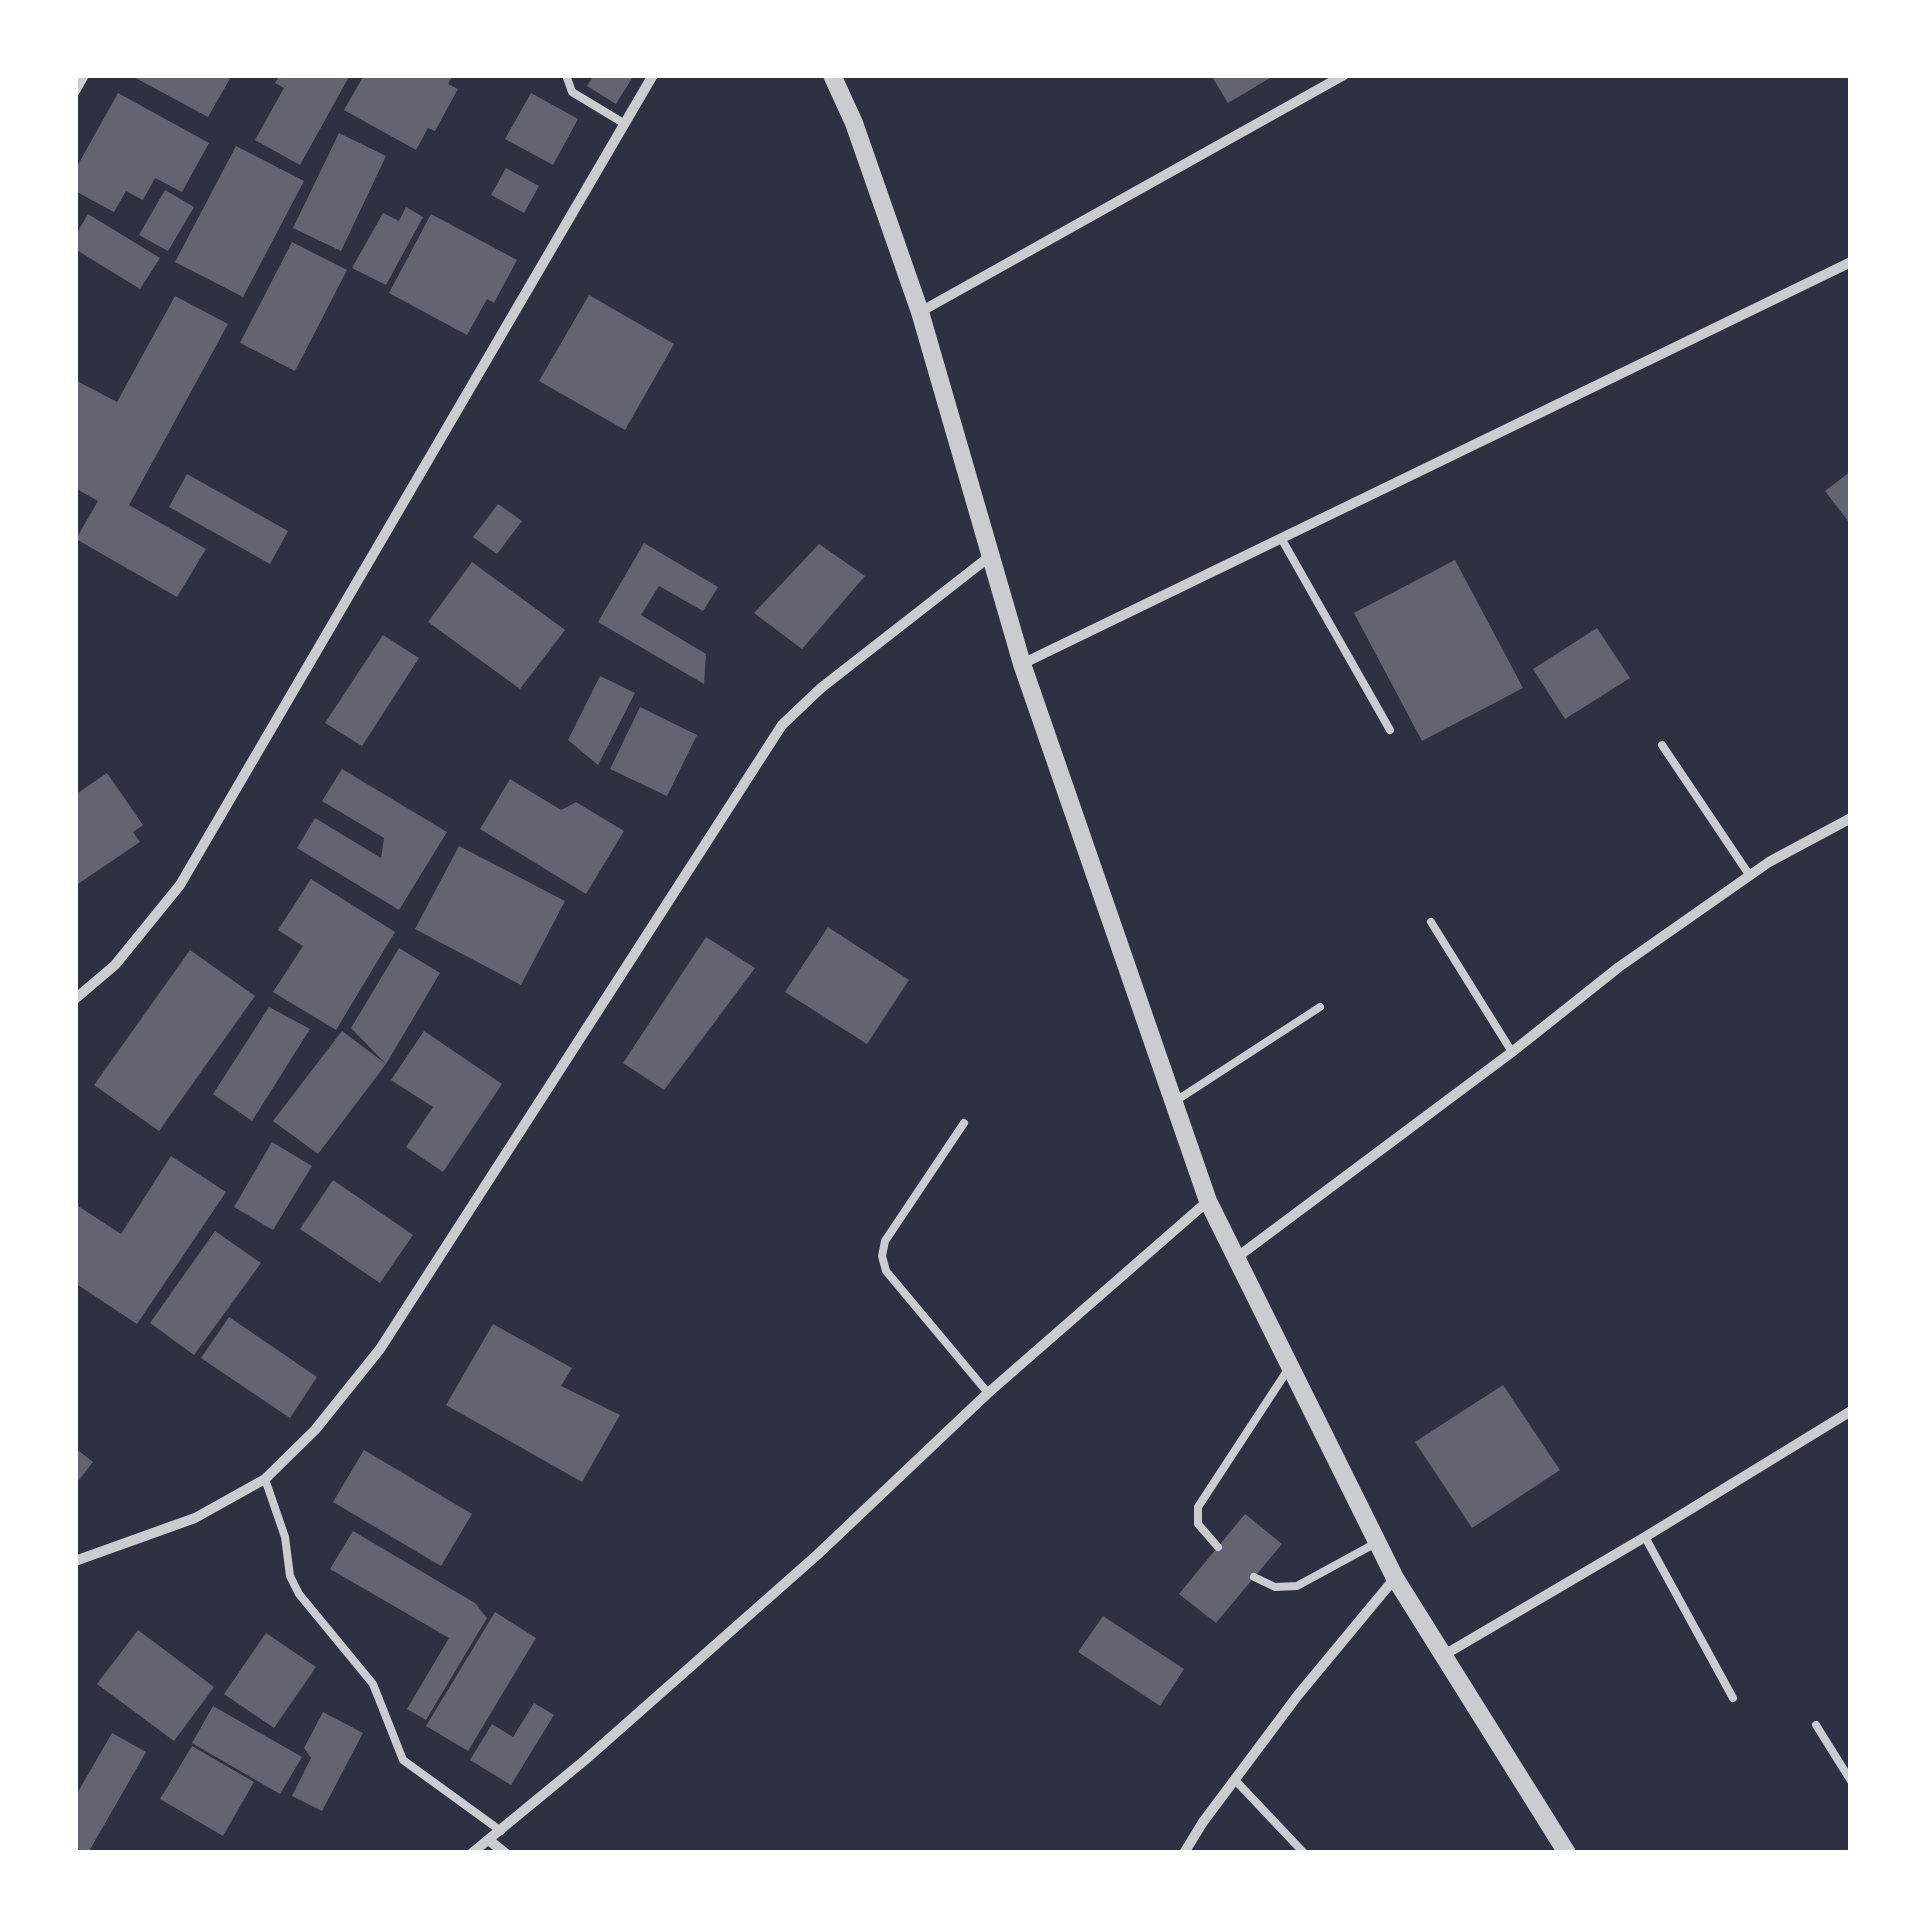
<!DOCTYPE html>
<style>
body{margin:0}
#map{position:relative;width:1926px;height:1928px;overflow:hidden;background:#2d3142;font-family:"Noto Serif",serif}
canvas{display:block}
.frame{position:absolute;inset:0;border:78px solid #fff;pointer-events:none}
</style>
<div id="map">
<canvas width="1926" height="1928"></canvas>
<div class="frame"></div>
</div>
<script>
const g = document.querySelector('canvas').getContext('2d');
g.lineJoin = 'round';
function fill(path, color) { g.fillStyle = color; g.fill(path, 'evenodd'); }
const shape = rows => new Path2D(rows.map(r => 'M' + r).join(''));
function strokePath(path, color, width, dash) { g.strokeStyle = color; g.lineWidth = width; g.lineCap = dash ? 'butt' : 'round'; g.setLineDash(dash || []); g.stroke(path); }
fill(shape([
 [130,75,232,75,208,117],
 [280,75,350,75,300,165,255,140,284,88,275,83],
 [364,75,453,75,448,84,458,89,435,131,428,128,416,150,344,110],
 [594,75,634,75,616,104,587,86],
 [1211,75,1275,75,1228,103],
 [118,93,209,143,182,192,155,178,143,200,126,191,114,212,75,191,75,170],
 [531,93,578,119,553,165,505,139],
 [339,133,386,156,341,251,293,228],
 [236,146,304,181,243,297,175,262],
 [506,168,539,186,524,213,491,195],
 [165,190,194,207,168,251,139,235],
 [406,207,423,217,386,285,352,268,383,213,399,221],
 [88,214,160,258,140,289,75,249,75,236],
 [431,214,517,260,494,303,487,299,467,335,389,293],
 [292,242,347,270,295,371,240,343],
 [589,295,674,344,625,430,539,381],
 [175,296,228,324,129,505,206,549,177,597,76,539,98,501,75,488,75,384,77,381,117,402],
 [1851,471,1851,525,1825,491],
 [187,474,288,531,270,564,169,507],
 [498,504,522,521,497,554,473,537],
 [644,543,718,587,703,611,659,586,641,615,706,654,704,684,598,622],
 [819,544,865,576,802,649,754,613],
 [1455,560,1523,688,1422,741,1354,613],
 [472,562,565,630,520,689,428,622],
 [1597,628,1630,678,1565,719,1533,669],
 [383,635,419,658,362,746,325,723],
 [600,676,635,693,598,765,568,740],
 [640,707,697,735,667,796,610,769],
 [342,769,447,832,399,910,297,848,315,818,381,858,384,838,322,801],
 [107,773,143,825,133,832,140,842,75,886,75,795],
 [510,779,561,810,576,802,624,831,586,894,480,829],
 [459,846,565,901,521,985,415,929],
 [311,879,395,932,336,1030,273,992,303,946,278,930],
 [828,927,909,980,867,1044,785,992],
 [706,937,755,968,664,1090,623,1063],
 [399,948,440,973,386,1064,351,1028],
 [190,950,255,996,159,1131,94,1085],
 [269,1007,310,1029,252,1121,213,1094],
 [342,1031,386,1064,318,1154,273,1121],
 [424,1031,502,1084,443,1172,406,1147,433,1107,391,1080],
 [272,1142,312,1166,273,1230,234,1207],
 [171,1156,226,1192,137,1324,75,1283,75,1204,121,1234],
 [333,1180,413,1235,380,1283,300,1229],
 [215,1231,261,1263,194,1355,150,1323],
 [229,1317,317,1377,290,1418,201,1358],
 [493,1324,572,1368,561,1386,620,1415,582,1482,446,1405],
 [1503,1385,1560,1470,1472,1528,1415,1442],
 [75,1448,93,1462,75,1485],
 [364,1450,472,1514,441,1566,333,1502],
 [1245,1514,1282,1544,1216,1623,1179,1594],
 [353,1531,475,1603,487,1618,426,1720,407,1709,449,1638,330,1569],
 [495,1612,536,1638,468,1751,426,1726],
 [1103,1616,1184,1669,1160,1706,1078,1652],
 [138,1630,214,1687,174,1741,97,1684],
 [266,1633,316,1667,274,1728,224,1694],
 [534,1703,554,1715,511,1785,470,1760,492,1724,513,1737],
 [213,1706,302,1757,280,1794,192,1743],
 [323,1712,363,1733,322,1811,292,1796,311,1758,304,1748],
 [112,1733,146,1752,88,1853,75,1853,75,1797],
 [192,1746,254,1782,223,1836,160,1799]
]), '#626471');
strokePath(shape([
 [566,75,572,92,625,124],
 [1281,538,1390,730],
 [1662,745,1750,876],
 [1431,922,1512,1052],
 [1174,1102,1320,1007],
 [964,1123,885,1241,882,1256,886,1271,988,1393],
 [265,1479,285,1537,290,1576,299,1594,373,1684,403,1760,501,1831],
 [1645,1537,1733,1698],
 [1218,1547,1198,1524,1198,1507,1289,1368],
 [1254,1577,1275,1587,1297,1586,1376,1543],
 [1816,1725,1851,1781],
 [1235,1780,1304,1853]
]), '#caccd0', 8);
strokePath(shape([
 [75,91,84,75],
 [920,312,1344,75],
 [1022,664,1851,262],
 [75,999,115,965,180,885,653,75],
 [1236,1258,1512,1052,1619,967,1769,862,1851,818],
 [75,1561,195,1518,265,1479,315,1430,380,1349,782,725,821,688,989,557],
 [1444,1655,1645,1537,1851,1411],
 [490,1841,505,1853],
 [472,1853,585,1760,817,1555,988,1393,1208,1201],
 [1184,1853,1203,1822,1298,1695,1395,1578]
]), '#caccd0', 10);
strokePath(shape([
 [832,75,854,123,920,312,1022,664,1208,1201,1395,1578,1567,1853]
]), '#caccd0', 18);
</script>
